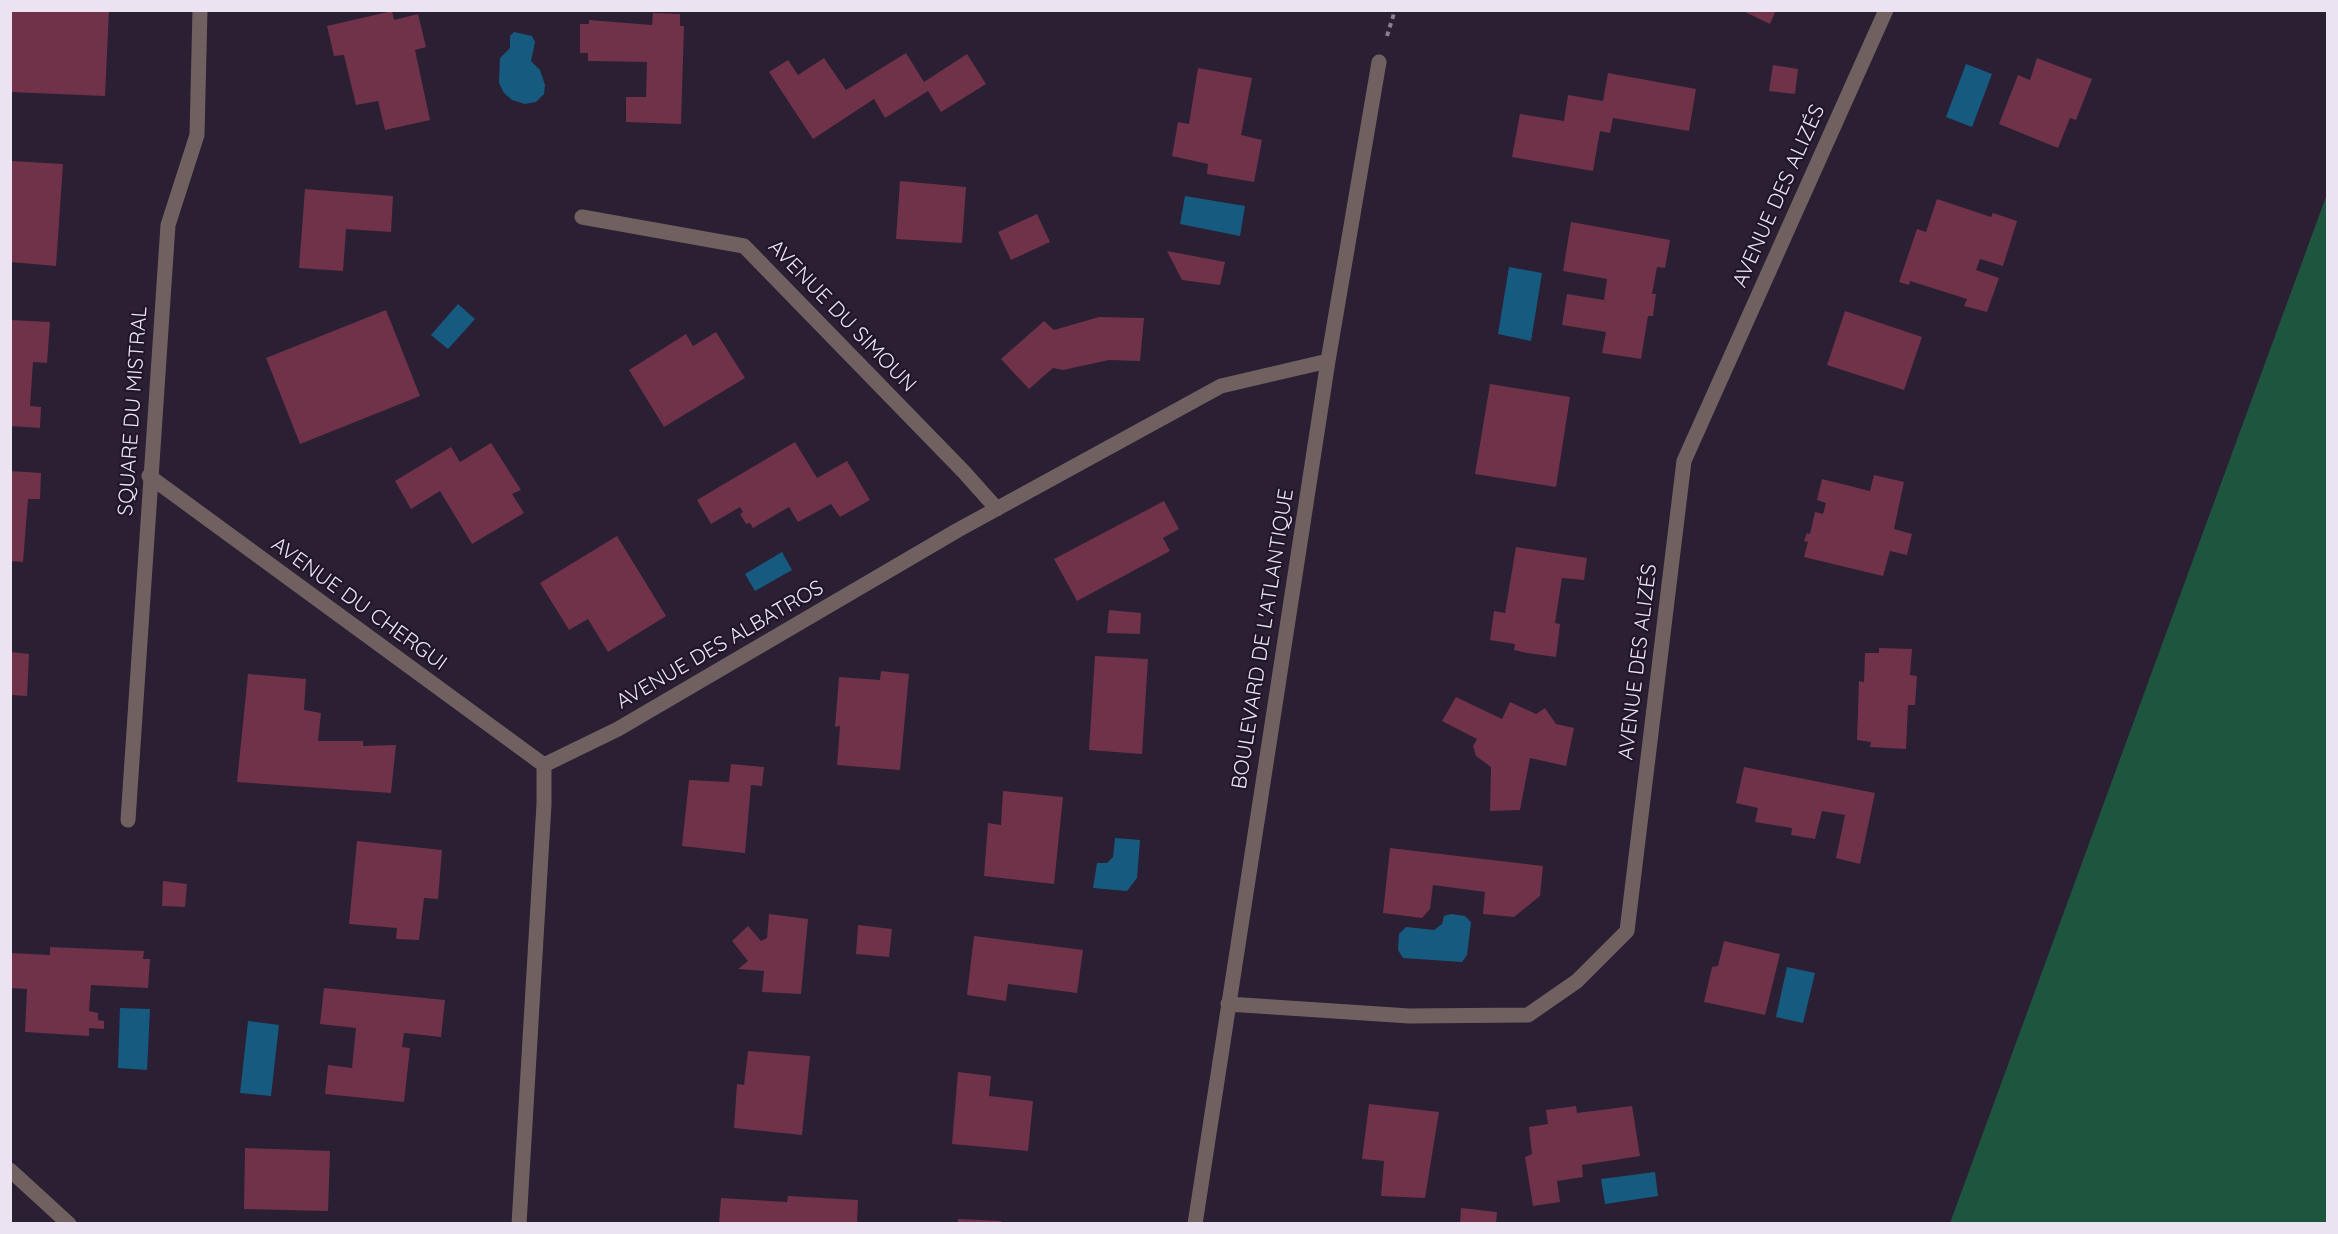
<!DOCTYPE html>
<meta charset="utf-8">
<style>
body{margin:0}
#map{position:relative;width:2338px;height:1234px;overflow:hidden;background:#2b1f34;font-family:Quicksand,sans-serif}
canvas{display:block}
.frame{position:absolute;inset:0;border:12px solid #ebe3f1;pointer-events:none}
</style>
<div id="map">
<canvas width="2338" height="1234"></canvas>
<div class="frame"></div>
</div>
<script>
const g = document.querySelector('canvas').getContext('2d');
g.lineJoin = 'round';
function fill(path, color) { g.fillStyle = color; g.fill(path, 'evenodd'); }
const shape = rows => new Path2D(rows.map(r => 'M' + r).join(''));
function strokePath(path, color, width, dash) { g.strokeStyle = color; g.lineWidth = width; g.lineCap = dash ? 'butt' : 'round'; g.setLineDash(dash || []); g.stroke(path); }
function write(font, color, halo, rows, align = 'center') {
  g.font = font + ' Quicksand,sans-serif'; g.lineWidth = 4.5; g.setLineDash([]); g.textBaseline = 'middle'; g.strokeStyle = halo; g.fillStyle = color; for (const [text, x, y, turn = 0] of rows) {
    g.save(); g.translate(x, y); g.rotate((+turn || 0) * Math.PI / 180); g.textAlign = isNaN(turn) ? turn : align; if (halo) g.strokeText(text, 0, 0); g.fillText(text, 0, 0); g.restore();
  }
}
fill(shape([
 [2327,194,2327,1223,1950,1223]
]), '#1e553e');
fill(shape([
 [514,32,532,36,535,42,531,61,540,70,545,85,544,94,536,102,525,104,512,100,504,93,499,83,500,58,510,48,510,36],
 [1966,64,1992,74,1972,127,1946,117],
 [1185,196,1245,206,1240,236,1180,224],
 [1509,267,1542,273,1531,341,1498,334],
 [458,304,475,319,448,349,431,335],
 [782,552,792,570,755,591,745,574],
 [1115,838,1140,840,1137,878,1127,891,1093,888,1097,863,1107,863,1113,857],
 [1451,914,1465,916,1471,922,1467,955,1462,962,1403,958,1398,950,1399,934,1406,927,1434,930,1442,924,1444,916],
 [1787,967,1815,973,1803,1023,1776,1017],
 [120,1008,150,1009,147,1070,118,1068],
 [248,1021,279,1025,271,1096,240,1093],
 [1655,1172,1658,1196,1605,1204,1601,1179]
]), '#175a80');
fill(shape([
 [10,10,109,10,105,96,10,92],
 [1741,10,1776,10,1770,24],
 [392,11,394,20,418,14,426,47,415,50,430,120,385,130,378,101,356,105,344,55,334,56,327,26],
 [653,13,680,14,680,26,684,26,681,124,626,122,626,97,646,97,647,62,588,61,588,53,580,53,580,24,589,24,589,20,652,25],
 [906,53,924,82,967,54,986,84,941,112,928,91,885,118,874,99,813,139,769,72,788,60,798,75,824,58,846,90],
 [2037,58,2092,79,2076,120,2070,118,2058,148,1999,124,2018,75,2030,80],
 [1773,65,1798,69,1795,94,1769,91],
 [1198,68,1252,78,1241,135,1262,140,1254,182,1207,174,1208,164,1172,156,1178,122,1189,124],
 [1608,73,1696,89,1689,131,1613,118,1610,133,1600,131,1593,171,1512,157,1520,114,1564,121,1568,95,1603,101],
 [12,161,63,164,56,266,10,262],
 [900,181,966,187,962,243,896,239],
 [305,189,393,196,391,232,346,229,343,271,299,268],
 [1937,199,1991,217,1993,213,2017,221,2003,266,1980,259,1976,270,1999,278,1987,312,1964,306,1967,299,1910,281,1909,285,1899,282,1917,229,1926,232],
 [1037,214,1050,242,1011,260,998,232],
 [1571,222,1670,240,1665,268,1657,267,1652,294,1656,294,1653,316,1648,316,1641,359,1602,353,1606,332,1562,325,1567,294,1604,300,1607,279,1563,271],
 [1167,251,1225,262,1220,285,1182,280],
 [386,310,420,396,300,444,266,358],
 [1845,311,1922,337,1904,390,1827,365],
 [1099,317,1144,318,1140,361,1109,360,1063,370,1053,368,1029,389,1001,359,1044,321,1054,330],
 [10,320,50,322,47,363,33,362,30,406,41,407,40,428,10,426],
 [716,332,745,378,664,427,629,370,686,334,693,346],
 [1490,384,1570,397,1556,487,1475,474],
 [795,442,817,478,847,461,870,500,840,517,831,504,798,522,789,507,753,528,750,523,746,524,740,514,743,512,740,507,711,524,697,500],
 [491,443,521,490,512,494,524,513,472,544,440,491,411,509,395,481,451,447,460,462],
 [10,471,41,473,40,499,28,499,23,562,10,561],
 [1874,475,1904,482,1894,529,1912,534,1907,555,1890,551,1883,576,1804,557,1808,542,1804,541,1807,533,1810,534,1815,512,1823,514,1826,503,1817,500,1822,479,1870,491],
 [1164,501,1179,529,1163,538,1170,551,1077,601,1054,559],
 [617,536,666,616,608,652,588,619,569,630,540,583],
 [1516,547,1587,558,1584,580,1562,578,1555,623,1560,624,1556,657,1527,653,1514,650,1515,644,1490,640,1494,611,1505,613],
 [1109,610,1141,613,1140,634,1107,633],
 [1879,648,1912,649,1910,675,1917,676,1915,705,1908,705,1906,749,1870,747,1871,742,1857,740,1859,681,1864,682,1865,653,1879,653],
 [10,652,29,654,27,696,10,695],
 [1095,656,1148,659,1142,754,1089,750],
 [881,671,909,674,900,770,837,765,840,726,835,727,839,677,880,680],
 [248,674,306,679,304,710,321,713,318,741,363,741,363,746,396,745,391,793,237,782],
 [1456,697,1502,719,1510,702,1536,714,1545,708,1556,724,1574,728,1566,766,1530,758,1520,810,1490,811,1491,767,1476,756,1473,746,1477,739,1442,721],
 [731,764,764,767,762,786,751,785,745,853,682,846,689,780,729,782],
 [1744,767,1875,793,1860,864,1836,858,1845,815,1822,811,1815,839,1791,835,1792,828,1755,822,1758,808,1736,803],
 [1003,791,1063,797,1054,884,984,876,988,823,1001,825],
 [357,841,442,850,438,899,424,898,419,940,396,939,397,928,349,924],
 [1390,848,1543,866,1540,896,1514,917,1483,914,1485,892,1433,885,1430,909,1422,918,1383,913],
 [163,881,187,884,185,907,162,906],
 [769,914,808,919,801,994,762,992,764,971,738,969,748,961,732,941,748,926,761,941,767,938],
 [858,925,892,929,889,957,856,954],
 [974,936,1083,950,1077,993,1008,984,1006,1001,967,995],
 [1724,941,1780,954,1765,1015,1704,1002,1712,967,1718,966],
 [50,947,144,951,143,959,150,959,148,988,91,985,89,1011,98,1013,98,1020,104,1021,104,1029,89,1028,89,1036,25,1032,27,989,10,988,10,953,50,955],
 [324,988,445,1000,441,1037,404,1033,402,1047,410,1048,404,1102,325,1094,328,1065,352,1068,356,1028,320,1024],
 [748,1051,810,1056,802,1135,734,1128,737,1084,744,1085],
 [958,1072,991,1076,989,1096,1033,1101,1028,1151,952,1144],
 [1369,1104,1439,1112,1425,1198,1381,1196,1384,1161,1362,1159],
 [1576,1106,1577,1113,1632,1106,1640,1156,1582,1165,1583,1177,1557,1181,1560,1202,1533,1206,1525,1157,1532,1154,1529,1127,1548,1124,1546,1110],
 [245,1148,330,1151,328,1211,244,1209],
 [788,1196,858,1200,857,1224,719,1224,721,1198,787,1202],
 [1461,1208,1497,1212,1496,1224,1460,1224],
 [958,1219,1001,1221,1001,1224,958,1224]
]), '#6f3248');
strokePath(shape([
 [1387,36,1395,10]
]), '#897e90', 4, [4.5, 4.5]);
strokePath(shape([
 [582,217,744,246,964,472,997,509],
 [149,476,544,765],
 [128,820,168,225,197,135,200,10],
 [1228,1004,1409,1016,1528,1015,1577,981,1627,931,1684,461,1886,10],
 [10,1170,69,1224],
 [519,1224,544,804,544,765,618,729,958,530,1221,386,1328,361],
 [1195,1224,1328,361,1379,62]
]), '#706160', 15);
write('21px', '#ebe3f1', '#21152a', [
 ["AVENUE DES ALIZÉS",1779,196,-66],
 ["AVENUE DU SIMOUN",842,316,46],
 ["SQUARE DU MISTRAL",133,411,-86],
 ["AVENUE DU CHERGUI",359,604,36],
 ["BOULEVARD DE L'ATLANTIQUE",1263,639,-81],
 ["AVENUE DES ALBATROS",720,645,-30],
 ["AVENUE DES ALIZÉS",1638,662,-83]
]);
</script>
